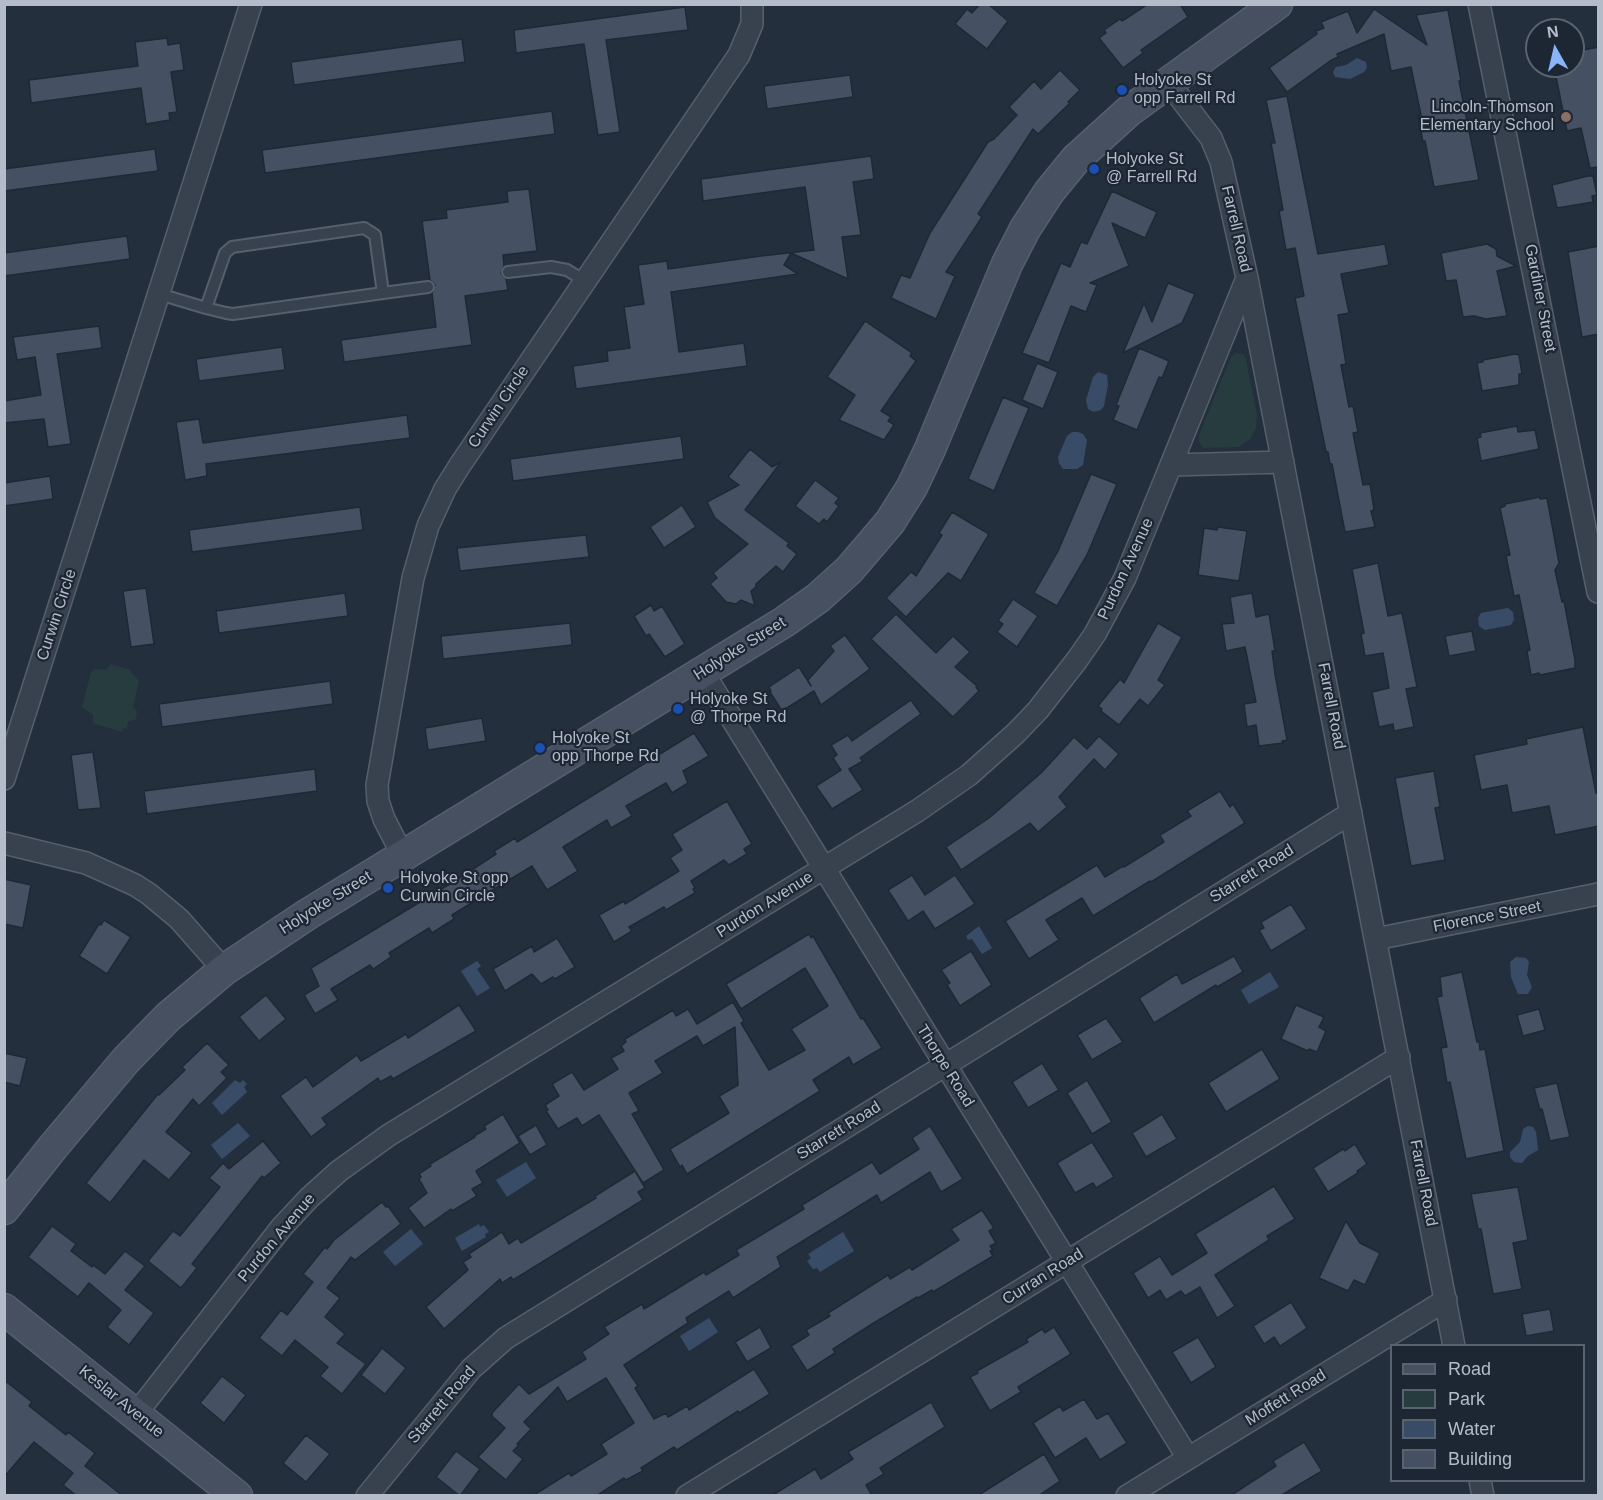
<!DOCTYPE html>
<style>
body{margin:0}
#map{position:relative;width:1603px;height:1500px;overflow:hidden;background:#242f3e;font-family:Arial,sans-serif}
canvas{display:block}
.frame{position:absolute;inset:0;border:6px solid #b4bcc9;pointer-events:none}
.legend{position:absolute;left:1390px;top:1344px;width:195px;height:138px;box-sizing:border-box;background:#1d2633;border:2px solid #59626f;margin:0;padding:8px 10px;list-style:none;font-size:18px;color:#b4bcc9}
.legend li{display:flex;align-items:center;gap:12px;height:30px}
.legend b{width:30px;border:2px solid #59626f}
.north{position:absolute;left:1525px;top:18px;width:60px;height:60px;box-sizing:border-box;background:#1d2633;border:2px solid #59626f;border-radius:50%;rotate:352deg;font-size:16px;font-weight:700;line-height:24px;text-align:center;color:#b4bcc9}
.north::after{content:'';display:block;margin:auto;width:21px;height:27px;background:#8ab4f8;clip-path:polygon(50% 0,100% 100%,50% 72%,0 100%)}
</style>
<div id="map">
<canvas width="1603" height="1500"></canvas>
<div class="frame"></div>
<ul class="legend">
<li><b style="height:8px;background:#465061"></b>Road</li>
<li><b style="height:16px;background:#263c3f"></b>Park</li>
<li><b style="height:16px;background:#394c67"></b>Water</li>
<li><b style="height:16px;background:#455162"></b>Building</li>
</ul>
<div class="north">N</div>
</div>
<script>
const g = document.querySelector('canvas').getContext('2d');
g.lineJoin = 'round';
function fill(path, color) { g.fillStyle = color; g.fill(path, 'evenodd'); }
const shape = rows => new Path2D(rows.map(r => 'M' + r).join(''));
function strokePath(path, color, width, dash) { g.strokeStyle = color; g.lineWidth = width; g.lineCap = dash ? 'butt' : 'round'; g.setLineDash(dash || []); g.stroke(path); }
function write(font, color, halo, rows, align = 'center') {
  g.font = font + ' Arial,sans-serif'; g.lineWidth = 4.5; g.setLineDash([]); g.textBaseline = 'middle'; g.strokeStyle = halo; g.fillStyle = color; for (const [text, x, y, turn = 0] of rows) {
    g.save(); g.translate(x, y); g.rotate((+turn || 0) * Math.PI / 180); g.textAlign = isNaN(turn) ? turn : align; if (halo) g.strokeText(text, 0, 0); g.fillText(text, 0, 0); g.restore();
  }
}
fill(shape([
 [1236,353,1243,354,1246,359,1257,415,1256,428,1250,439,1239,447,1203,448,1199,442,1199,435,1231,357],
 [111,664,130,670,139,681,133,707,137,711,136,719,128,722,127,729,123,728,122,732,93,723,93,715,82,707,91,672,95,669,106,670]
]), '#263c3f');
fill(shape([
 [1357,58,1366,62,1367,68,1364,72,1350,79,1335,77,1333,72,1336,67,1346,65],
 [1098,372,1107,375,1108,385,1104,406,1101,410,1094,412,1088,409,1086,400,1093,377],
 [1078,432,1083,434,1087,440,1083,465,1077,469,1063,469,1059,463,1058,457,1067,436,1072,432],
 [1508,608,1513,612,1514,620,1511,625,1485,630,1479,626,1478,618,1481,613],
 [979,926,992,948,982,954,972,939,968,940,966,936],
 [1516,957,1526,958,1529,962,1527,975,1532,987,1528,994,1518,994,1511,977,1510,962],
 [477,961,481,966,477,969,490,988,477,996,461,971],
 [1270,972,1279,987,1249,1004,1241,990],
 [235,1080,240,1083,243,1080,247,1084,244,1087,247,1092,222,1115,212,1103],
 [238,1123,250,1136,222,1159,211,1145],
 [1528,1126,1533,1127,1536,1132,1538,1150,1528,1156,1522,1163,1514,1162,1510,1157,1510,1152,1520,1142,1523,1129],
 [526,1162,536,1178,507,1197,496,1180],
 [479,1224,480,1227,484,1225,489,1232,485,1234,486,1237,462,1251,455,1238],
 [411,1229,423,1244,395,1266,383,1252],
 [843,1232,854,1251,820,1272,817,1268,813,1269,807,1261,811,1258,808,1254],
 [709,1318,718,1332,689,1351,680,1336]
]), '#394c67');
const building = shape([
 [980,4,988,4,1008,21,987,49,955,24,967,9,972,13,980,4],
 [1148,4,1180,4,1188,17,1141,50,1143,53,1123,68,1099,38,1106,33,1104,30,1120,19,1122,21,1148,4],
 [685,7,688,30,606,40,620,132,598,135,584,44,516,53,514,30,685,7],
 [1374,9,1427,45,1416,15,1448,10,1461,81,1459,81,1479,180,1434,187,1425,141,1423,142,1418,116,1421,115,1411,67,1391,71,1384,34,1337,54,1338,57,1330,61,1287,92,1269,68,1317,34,1316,31,1324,28,1321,22,1348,11,1357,33,1374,9],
 [167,38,168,45,180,43,184,70,171,72,177,112,169,113,170,120,146,124,141,88,31,103,29,80,138,66,135,42,167,38],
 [462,39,465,62,294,85,291,62,462,39],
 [1599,47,1599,167,1590,168,1581,128,1567,131,1555,72,1569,69,1569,66,1573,66,1573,52,1599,47],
 [1060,70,1080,90,1068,102,1070,103,1038,134,1033,129,978,214,982,217,946,272,955,276,936,319,891,298,901,275,910,278,930,233,988,142,994,139,1017,115,1009,107,1034,81,1041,89,1060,70],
 [850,75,853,97,767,109,764,86,850,75],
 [1287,96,1318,254,1385,244,1389,265,1341,274,1349,313,1338,315,1346,364,1341,365,1349,407,1353,406,1358,432,1353,433,1363,485,1370,484,1374,510,1371,511,1375,527,1345,532,1332,464,1330,464,1328,452,1326,452,1295,298,1304,296,1295,248,1286,250,1279,211,1283,210,1271,143,1275,143,1266,100,1287,96],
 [552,111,555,134,265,173,262,150,552,111],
 [155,149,158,171,4,191,4,169,155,149],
 [871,156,874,179,853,182,861,235,842,237,848,279,791,253,784,265,798,274,671,292,679,352,744,343,747,366,576,389,573,366,608,361,607,351,630,348,624,307,644,304,638,265,667,261,668,269,761,256,814,250,805,187,703,201,701,179,871,156],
 [1588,176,1593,176,1597,195,1592,196,1593,202,1557,208,1552,185,1588,176],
 [529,189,537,251,503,255,504,266,501,273,506,279,508,290,465,296,472,345,344,362,341,340,436,327,432,293,435,285,430,280,422,221,447,218,446,210,508,202,507,191,529,189],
 [1112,191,1157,212,1145,238,1112,223,1129,266,1090,283,1097,285,1086,312,1071,306,1049,363,1022,353,1061,263,1070,267,1081,242,1087,244,1112,191],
 [127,236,130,259,4,276,4,253,127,236],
 [1487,244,1496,249,1497,256,1516,266,1497,271,1507,316,1486,319,1474,316,1463,317,1456,280,1446,281,1441,253,1487,244],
 [1599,246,1599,334,1582,337,1568,252,1599,246],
 [1168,283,1195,294,1182,323,1123,353,1144,303,1152,322,1168,283],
 [865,321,912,353,910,356,916,361,881,411,891,417,888,421,894,425,884,440,839,420,855,395,827,377,865,321],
 [99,326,102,348,57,354,71,444,48,447,44,419,4,423,4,401,41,395,35,357,17,360,13,337,99,326],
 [282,347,285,370,199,381,196,359,282,347],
 [1139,348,1169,361,1162,378,1159,377,1137,430,1113,420,1119,406,1116,405,1139,348],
 [1515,354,1519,355,1522,374,1519,374,1519,385,1482,391,1477,363,1483,362,1483,360,1515,354],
 [1037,363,1058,372,1043,409,1022,400,1037,363],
 [1003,397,1029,408,994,491,968,479,1003,397],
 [407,415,410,438,206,464,207,476,185,480,176,422,199,419,203,443,407,415],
 [1517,426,1518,432,1535,430,1539,449,1481,461,1477,438,1481,437,1480,433,1517,426],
 [681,436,684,459,513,481,510,459,681,436],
 [750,449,772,467,781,462,745,510,789,543,787,546,797,554,783,572,776,566,756,584,756,587,751,591,755,606,741,600,736,604,726,602,710,584,717,578,713,573,748,544,715,518,707,502,739,485,728,477,750,449],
 [1091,474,1117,484,1087,555,1057,606,1034,593,1058,551,1091,474],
 [50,476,53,499,4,506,4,483,50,476],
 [815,480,839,498,835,503,839,506,827,522,824,519,819,524,795,506,815,480],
 [1540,497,1540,499,1547,498,1559,563,1555,570,1562,602,1564,601,1575,660,1575,668,1540,675,1539,673,1531,675,1527,651,1530,650,1519,595,1514,596,1506,556,1510,555,1500,508,1505,506,1505,504,1540,497],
 [682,505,696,527,664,548,650,527,682,505],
 [360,507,363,530,192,552,189,530,360,507],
 [952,512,989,534,961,581,948,573,906,617,886,598,911,572,916,576,942,535,939,533,952,512],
 [1218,527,1247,531,1239,581,1198,575,1204,528,1217,530,1218,527],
 [586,535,589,557,460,571,457,548,586,535],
 [1378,563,1388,616,1402,613,1417,687,1406,689,1414,727,1394,731,1393,724,1379,727,1372,692,1389,688,1383,653,1365,656,1361,634,1364,633,1352,569,1378,563],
 [146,588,154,644,131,647,123,591,146,588],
 [345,593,348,616,219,633,216,611,345,593],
 [1252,593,1256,617,1269,614,1275,651,1272,651,1275,674,1287,740,1282,741,1283,743,1259,746,1256,725,1247,727,1244,704,1256,702,1245,647,1226,651,1222,624,1234,623,1230,597,1252,593],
 [1013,599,1038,616,1017,647,997,632,1003,624,998,621,1013,599],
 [651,605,654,611,662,606,685,644,665,657,649,634,646,636,634,616,651,605],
 [896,614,936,653,953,636,970,652,955,667,977,686,976,687,979,691,953,717,871,639,896,614],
 [570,623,572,645,443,659,441,636,570,623],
 [1158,623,1182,637,1158,680,1165,685,1148,706,1140,699,1119,725,1101,711,1102,709,1098,706,1120,679,1124,683,1158,623],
 [1472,631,1476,651,1449,656,1445,636,1472,631],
 [845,635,870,669,821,705,814,691,782,711,770,692,771,691,769,687,799,667,811,686,808,680,834,651,830,646,845,635],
 [330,681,333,704,162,727,159,704,330,681],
 [911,700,921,714,860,758,863,761,849,769,863,790,832,809,816,786,841,770,833,758,837,755,831,745,848,735,852,741,911,700],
 [482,718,486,741,428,750,425,728,482,718],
 [1583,727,1596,793,1599,793,1599,826,1555,835,1549,806,1512,813,1507,785,1481,790,1474,755,1527,744,1526,739,1583,727],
 [694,733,709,756,683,771,688,783,672,793,666,783,626,806,632,816,611,828,607,820,563,847,578,871,547,890,532,866,452,915,454,919,432,933,429,928,389,953,391,957,373,969,370,965,331,989,338,1000,315,1014,304,995,319,986,311,968,458,879,496,854,494,851,515,838,517,842,694,733],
 [1099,736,1119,754,1105,770,1094,759,1059,797,1067,807,1038,832,1030,823,961,870,946,847,989,818,1041,773,1074,737,1087,749,1099,736],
 [93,752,101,808,78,810,71,755,93,752],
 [315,769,317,791,147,814,144,791,315,769],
 [1434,771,1440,807,1435,808,1445,860,1411,866,1395,778,1434,771],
 [1220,791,1230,807,1233,804,1245,823,1151,882,1150,881,1093,916,1082,898,1046,920,1059,940,1029,959,1005,921,1097,865,1105,877,1123,866,1124,867,1164,842,1160,835,1191,816,1187,811,1220,791],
 [727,801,752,844,744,849,747,854,729,865,724,860,691,881,695,888,693,889,695,893,666,910,664,907,629,927,632,931,614,942,599,915,624,901,625,904,679,871,670,858,682,850,672,834,727,801],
 [912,875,925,895,955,875,975,904,935,929,923,911,908,921,888,890,912,875],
 [4,879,31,885,23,928,4,924,4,879],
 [1291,904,1307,929,1271,951,1259,930,1264,928,1261,922,1291,904],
 [104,920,131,937,107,974,79,956,99,924,101,925,104,920],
 [809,934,811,938,813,936,861,1019,863,1018,882,1048,853,1065,849,1057,813,1080,820,1091,687,1174,682,1165,680,1167,670,1149,729,1113,719,1096,738,1085,735,1027,703,1046,697,1036,655,1061,663,1073,629,1093,639,1111,632,1114,664,1170,643,1183,599,1115,582,1126,577,1118,558,1129,546,1111,548,1110,545,1105,559,1096,552,1084,572,1072,584,1090,618,1069,611,1058,624,1051,621,1046,626,1042,625,1039,673,1010,676,1016,688,1009,697,1024,733,1002,744,1021,741,1023,769,1070,805,1050,791,1029,828,1006,805,968,741,1009,726,984,809,934],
 [557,938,575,967,555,979,553,977,541,984,532,974,505,991,493,969,532,946,534,952,557,938],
 [971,951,992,985,960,1006,947,985,950,983,941,970,971,951],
 [1234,956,1243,972,1217,987,1216,985,1154,1023,1139,998,1177,974,1182,984,1234,956],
 [1462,972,1477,1042,1479,1041,1480,1050,1485,1049,1504,1151,1466,1159,1450,1082,1447,1083,1441,1048,1447,1047,1437,997,1442,996,1440,977,1462,972],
 [266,995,286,1019,259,1041,239,1017,266,995],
 [459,1005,476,1031,393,1079,391,1076,380,1082,378,1078,322,1118,327,1125,311,1137,280,1096,306,1077,313,1087,357,1055,361,1061,406,1034,408,1038,459,1005],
 [1296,1005,1324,1017,1319,1027,1326,1031,1317,1052,1309,1049,1308,1051,1281,1039,1296,1005],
 [1539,1009,1545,1030,1523,1036,1517,1015,1539,1009],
 [1106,1018,1123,1042,1092,1060,1077,1035,1106,1018],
 [207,1043,229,1065,221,1072,227,1078,199,1106,193,1099,166,1132,192,1153,169,1180,144,1160,110,1203,86,1183,158,1094,159,1095,185,1070,182,1067,207,1043],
 [1262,1049,1280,1079,1226,1112,1208,1083,1262,1049],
 [4,1053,27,1058,20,1086,4,1082,4,1053],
 [1042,1063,1059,1090,1028,1108,1012,1082,1042,1063],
 [1087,1080,1112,1122,1092,1134,1067,1093,1087,1080],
 [1557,1083,1570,1137,1550,1141,1542,1109,1540,1110,1534,1088,1557,1083],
 [503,1114,520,1143,476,1171,483,1183,472,1189,477,1196,452,1211,451,1209,424,1228,408,1208,427,1193,419,1179,421,1177,419,1174,431,1166,430,1164,475,1137,474,1136,486,1129,484,1126,503,1114],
 [1162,1114,1177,1139,1146,1157,1132,1133,1162,1114],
 [536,1125,547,1145,530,1155,518,1136,536,1125],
 [930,1126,963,1179,941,1192,930,1172,881,1203,877,1195,777,1257,781,1267,733,1298,729,1291,686,1318,688,1323,624,1365,638,1386,635,1388,654,1419,666,1413,668,1417,687,1406,689,1410,754,1369,770,1394,739,1413,738,1411,677,1450,674,1447,641,1468,643,1471,626,1480,624,1478,596,1496,532,1496,569,1473,571,1476,607,1454,601,1444,634,1423,606,1378,567,1402,558,1387,524,1422,531,1429,517,1444,519,1445,513,1451,523,1459,506,1480,478,1457,505,1428,492,1416,492,1413,519,1384,529,1394,586,1359,582,1352,609,1334,604,1327,642,1304,644,1309,704,1272,706,1275,739,1255,736,1250,804,1209,802,1205,872,1162,880,1174,919,1149,912,1138,930,1126],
 [263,1141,281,1163,264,1178,262,1176,192,1264,197,1268,181,1288,148,1261,173,1231,180,1236,220,1187,209,1178,223,1163,229,1169,263,1141],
 [1092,1142,1114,1177,1096,1188,1093,1183,1075,1193,1057,1163,1092,1142],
 [1355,1144,1367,1164,1357,1171,1358,1173,1328,1192,1313,1168,1343,1149,1345,1151,1355,1144],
 [635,1171,645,1188,638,1192,643,1200,513,1280,511,1277,502,1283,500,1279,444,1329,426,1307,468,1270,463,1262,471,1257,469,1254,502,1232,509,1244,518,1238,521,1243,596,1198,595,1196,635,1171],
 [1274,1186,1295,1219,1267,1236,1269,1240,1215,1275,1235,1306,1217,1318,1200,1287,1185,1296,1181,1291,1166,1300,1160,1290,1148,1298,1133,1273,1160,1256,1172,1275,1207,1253,1195,1234,1274,1186],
 [1518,1187,1528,1240,1513,1243,1522,1289,1493,1294,1481,1229,1478,1229,1471,1194,1518,1187],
 [382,1202,386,1207,388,1206,401,1224,355,1260,351,1257,327,1288,340,1298,325,1317,345,1334,337,1343,366,1364,342,1394,320,1376,328,1367,295,1340,282,1356,259,1338,281,1310,287,1315,313,1282,303,1274,325,1247,327,1249,334,1240,382,1202],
 [982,1210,994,1228,989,1231,996,1243,990,1246,993,1250,990,1251,993,1256,933,1292,932,1290,918,1298,917,1297,872,1324,833,1349,835,1353,807,1371,791,1346,809,1335,806,1330,830,1316,828,1313,888,1275,890,1279,910,1267,912,1270,959,1240,951,1229,982,1210],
 [1346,1221,1360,1243,1380,1253,1365,1285,1354,1280,1348,1291,1319,1278,1346,1221],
 [52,1226,76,1244,71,1251,92,1267,93,1265,105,1274,125,1251,145,1266,125,1290,154,1313,129,1345,107,1327,121,1310,89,1283,78,1297,28,1257,52,1226],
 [1291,1302,1307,1328,1280,1346,1274,1337,1264,1344,1253,1326,1291,1302],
 [1550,1309,1554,1331,1526,1336,1522,1314,1550,1309],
 [760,1327,771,1348,747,1362,735,1342,760,1327],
 [1054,1327,1071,1354,1018,1387,1021,1392,990,1411,970,1377,978,1373,977,1371,1028,1342,1026,1339,1042,1329,1045,1333,1054,1327],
 [1198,1337,1216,1367,1191,1383,1172,1352,1198,1337],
 [382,1348,406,1368,385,1394,361,1375,382,1348],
 [222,1376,246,1395,224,1423,200,1403,222,1376],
 [4,1380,32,1402,29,1406,66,1435,68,1432,95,1453,85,1466,123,1496,77,1496,63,1485,73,1473,34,1442,4,1477,4,1380],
 [1084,1399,1097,1419,1108,1413,1127,1443,1100,1460,1086,1438,1055,1458,1033,1423,1060,1406,1063,1411,1084,1399],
 [931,1402,945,1427,880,1468,884,1474,866,1485,872,1496,771,1496,815,1469,821,1479,853,1459,848,1452,931,1402],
 [306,1435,330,1454,306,1482,283,1463,306,1435],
 [1304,1442,1322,1471,1280,1496,1230,1496,1276,1466,1273,1461,1304,1442],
 [456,1451,480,1469,460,1496,436,1477,456,1451],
 [1044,1454,1060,1481,1038,1496,977,1496,1044,1454]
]);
fill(building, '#455162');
strokePath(building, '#1f2835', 1.5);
const lane = shape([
 [508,272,551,267,567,270,585,281],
 [383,293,428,287],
 [159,294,206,308,226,313,233,314,383,293,375,235,364,228,232,247,225,253,206,308]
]);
const street = shape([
 [1479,4,1598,592],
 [1168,82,1211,138,1221,162,1247,278,1454,1346],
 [1172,465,1283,462],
 [703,672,1188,1458],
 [4,779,251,4],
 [4,843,86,863,135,885,149,894,179,919,224,970],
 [403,856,384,819,378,801,377,785,413,578,428,526,445,489,460,465,739,55,752,24,752,4],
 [1376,939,1598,894],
 [136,1414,281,1228,309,1198,339,1171,389,1135,917,811,969,775,1016,733,1038,710,1077,660,1095,634,1125,578,1247,278],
 [1480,1480,1483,1496],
 [367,1496,471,1369,506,1338,1351,813],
 [687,1496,1399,1057],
 [1127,1496,1446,1300]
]);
const secondary = shape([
 [4,1209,53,1147,126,1060,168,1017,224,970,308,914,784,622,818,598,849,570,890,522,912,487,930,449,1007,264,1025,229,1049,192,1076,159,1129,111,1277,4],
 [4,1309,237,1496]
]);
strokePath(lane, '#565f6c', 14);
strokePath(street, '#565f6c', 24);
strokePath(secondary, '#565f6c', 33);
strokePath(lane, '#38414e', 10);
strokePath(street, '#38414e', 21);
strokePath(secondary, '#465061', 30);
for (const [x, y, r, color] of [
 [1122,90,6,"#1a4fb4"],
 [1566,117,6,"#8d6e63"],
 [1094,169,6,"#1a4fb4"],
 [678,709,6,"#1a4fb4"],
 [540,748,6,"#1a4fb4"],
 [388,888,6,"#1a4fb4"]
]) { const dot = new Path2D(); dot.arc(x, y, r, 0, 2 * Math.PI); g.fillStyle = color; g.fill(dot); strokePath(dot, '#1d2633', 2); }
write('16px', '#b4bcc9', '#1d2633', [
 ["Holyoke St",1134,81],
 ["opp Farrell Rd",1134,99],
 ["Lincoln-Thomson",1554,108,"right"],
 ["Elementary School",1554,126,"right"],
 ["Holyoke St",1106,160],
 ["@ Farrell Rd",1106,178],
 ["Holyoke St",690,700],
 ["@ Thorpe Rd",690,718],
 ["Holyoke St",552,739],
 ["opp Thorpe Rd",552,757],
 ["Holyoke St opp",400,879],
 ["Curwin Circle",400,897]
], 'left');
write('16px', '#b4bcc9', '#1d2633', [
 ["Farrell Road",1236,229,77],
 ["Gardiner Street",1540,298,79],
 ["Curwin Circle",499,407,-56],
 ["Purdon Avenue",1126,569,-65],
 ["Curwin Circle",57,615,-72],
 ["Holyoke Street",740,649,-32],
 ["Farrell Road",1331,706,79],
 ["Starrett Road",1252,874,-32],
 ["Holyoke Street",326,903,-32],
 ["Purdon Avenue",765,905,-32],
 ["Florence Street",1487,917,-11],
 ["Thorpe Road",945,1066,58],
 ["Starrett Road",839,1131,-32],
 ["Farrell Road",1423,1183,79],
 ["Purdon Avenue",277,1238,-50],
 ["Curran Road",1043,1277,-32],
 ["Moffett Road",1286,1398,-32],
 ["Keslar Avenue",121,1402,39],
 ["Starrett Road",442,1405,-50]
]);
</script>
